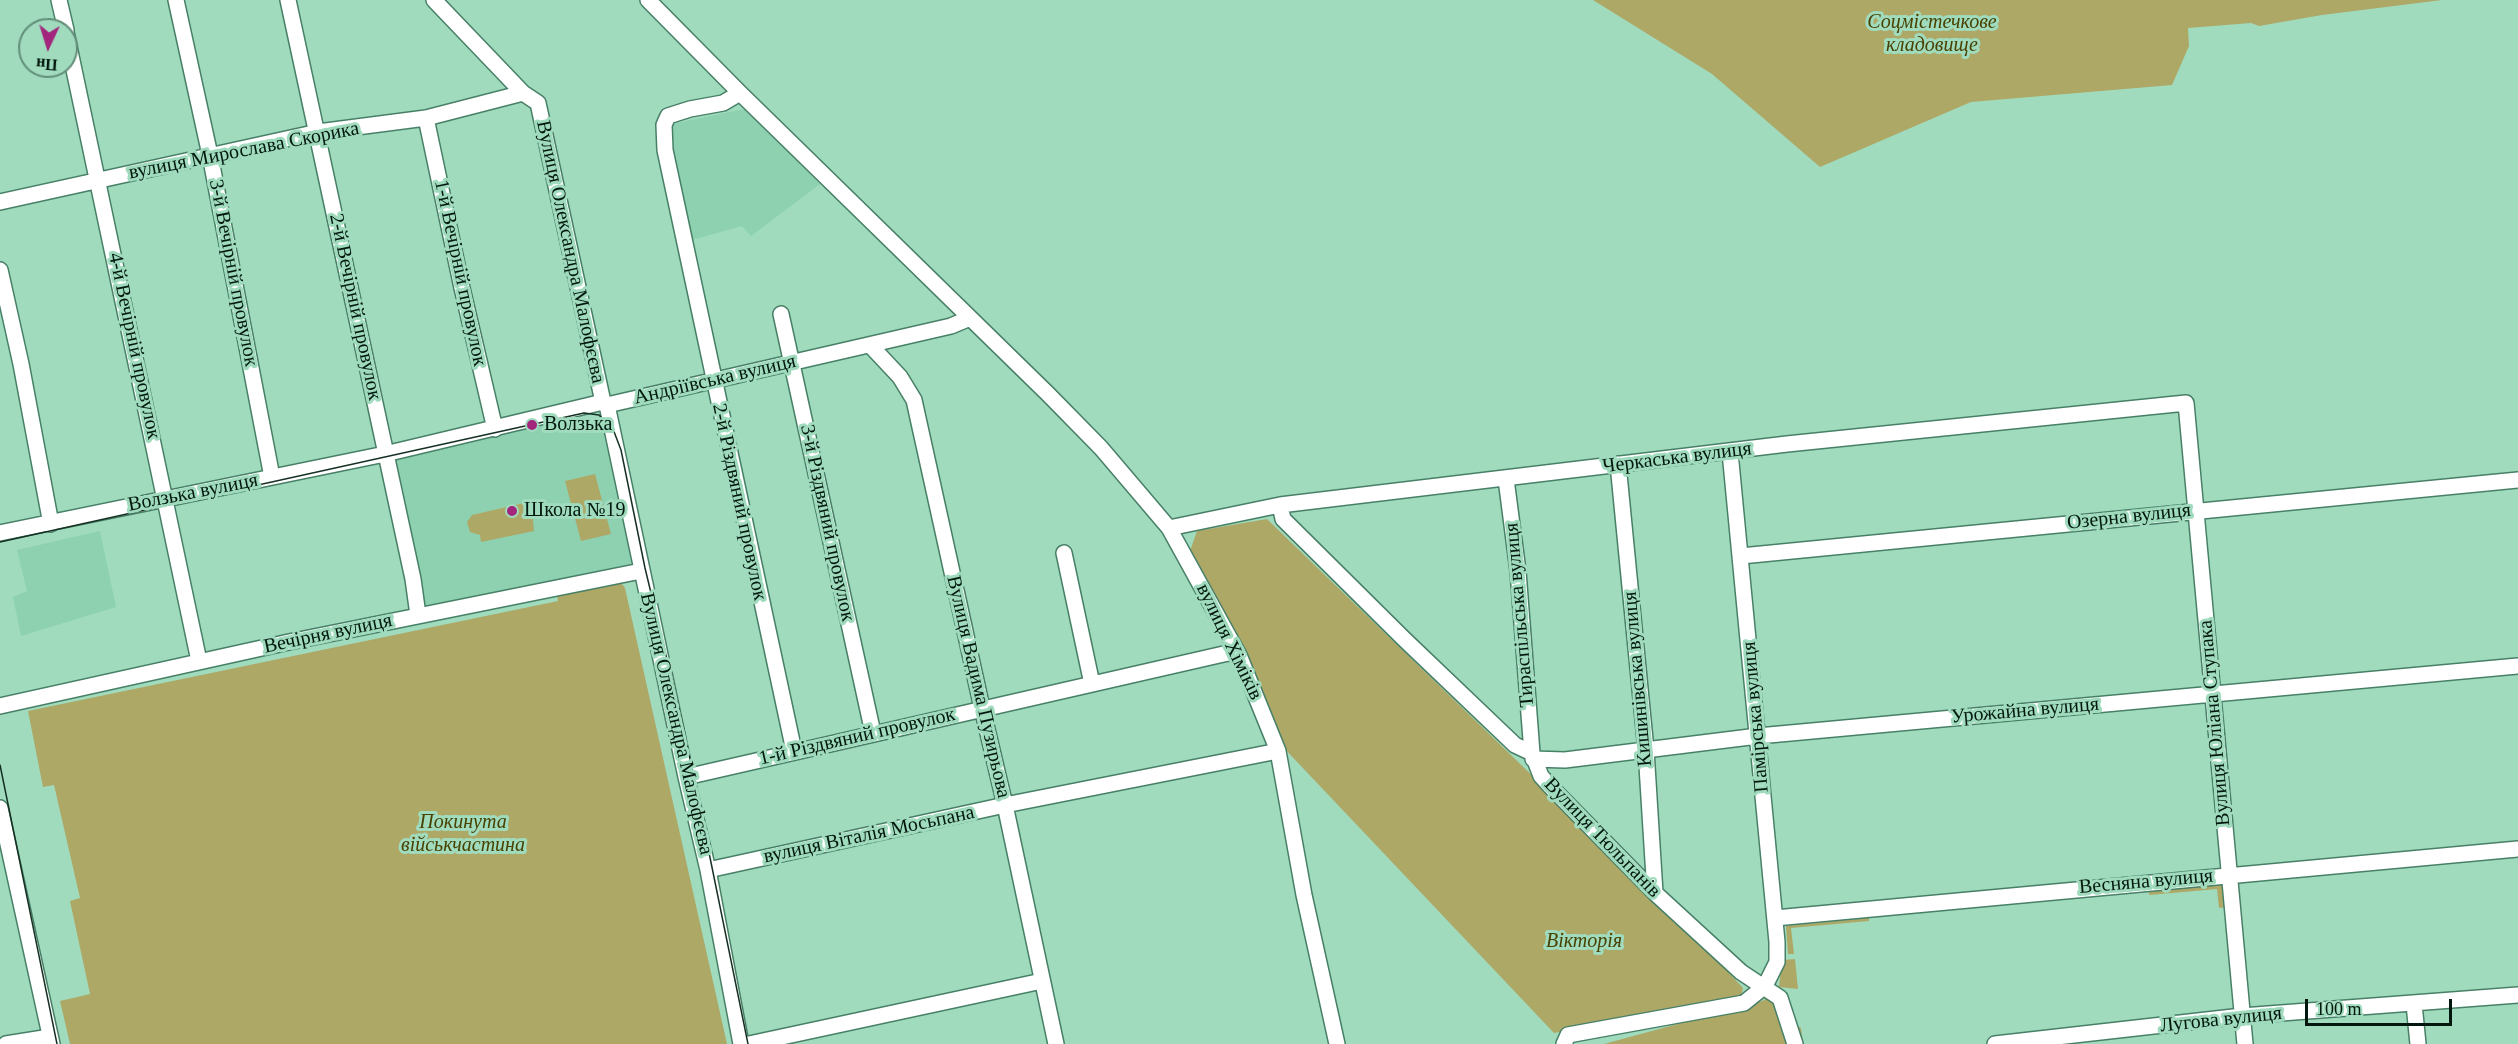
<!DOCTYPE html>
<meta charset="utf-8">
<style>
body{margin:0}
#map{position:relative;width:2518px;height:1044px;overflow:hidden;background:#a0dbbe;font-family:Georgia,serif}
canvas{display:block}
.north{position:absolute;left:18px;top:18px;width:60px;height:60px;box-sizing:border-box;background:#a0dbbe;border:2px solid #618d78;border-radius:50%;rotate:184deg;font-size:16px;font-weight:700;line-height:24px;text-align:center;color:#02180e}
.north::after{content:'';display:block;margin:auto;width:21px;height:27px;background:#a2277c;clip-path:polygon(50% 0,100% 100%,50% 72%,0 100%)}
.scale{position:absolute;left:2305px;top:999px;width:147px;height:27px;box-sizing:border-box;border:3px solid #02180e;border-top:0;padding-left:8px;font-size:18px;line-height:21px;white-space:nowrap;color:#02180e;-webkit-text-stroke:4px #a0dbbe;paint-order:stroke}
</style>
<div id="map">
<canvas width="2518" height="1044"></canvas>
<div class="north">Пн</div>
<div class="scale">100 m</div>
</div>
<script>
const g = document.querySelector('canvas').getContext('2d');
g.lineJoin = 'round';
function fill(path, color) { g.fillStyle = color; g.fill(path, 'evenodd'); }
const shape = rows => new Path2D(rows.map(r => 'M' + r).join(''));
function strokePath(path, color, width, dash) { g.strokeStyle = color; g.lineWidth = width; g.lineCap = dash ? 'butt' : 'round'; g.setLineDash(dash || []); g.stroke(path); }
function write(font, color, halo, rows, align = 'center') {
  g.font = font + ' Georgia,serif'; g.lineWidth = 6; g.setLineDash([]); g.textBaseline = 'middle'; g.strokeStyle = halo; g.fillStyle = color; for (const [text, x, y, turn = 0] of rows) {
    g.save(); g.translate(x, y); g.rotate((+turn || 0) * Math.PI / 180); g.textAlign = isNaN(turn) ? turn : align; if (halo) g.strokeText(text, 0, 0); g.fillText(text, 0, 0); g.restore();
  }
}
fill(shape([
 [744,109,820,184,751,236,742,226,688,241,667,125],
 [581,418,597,420,605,431,634,563,421,609,391,458],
 [100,531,116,607,21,636,13,597,27,591,17,550]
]), '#8dd1b1');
fill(shape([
 [1593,0,2442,0,2322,15,2259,26,2251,23,2188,28,2189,46,2172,85,1971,102,1820,167,1712,74],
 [595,474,611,534,581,541,565,481],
 [524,503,530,505,532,509,534,531,481,542,480,535,470,532,467,522,472,515],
 [1267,519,1665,904,1743,988,1741,998,1554,1033,1282,746,1189,554,1197,531],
 [620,581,625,588,727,1044,70,1044,60,1001,90,994,70,901,80,898,54,785,43,787,28,711,558,601,556,591],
 [2226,879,2228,907,2219,908,2217,889,2149,895,2149,887],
 [1869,918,1869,921,1791,928,1794,954,1788,954,1786,926],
 [1795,959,1798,989,1779,987,1782,960],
 [1772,995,1791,1022,1801,1028,1803,1044,1604,1044,1762,1001]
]), '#aea866');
const minor = shape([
 [59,0,66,30],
 [176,0,210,155,272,477],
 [288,0,413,579,418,615],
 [434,0,523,93,538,103,603,402],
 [648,0,740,93,1048,394,1101,448,1169,528,1239,655,1278,751,1304,895,1337,1044],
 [66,32,199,661],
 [740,93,723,103,690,109,668,116,664,125,665,150,794,751],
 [426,118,462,288,495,429],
 [0,202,318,132,426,118,523,93],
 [0,270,21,364,51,524],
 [781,314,873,733],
 [870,345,900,377,914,400,982,708,1005,805,1056,1044],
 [607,405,686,777,708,870,741,1044],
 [1618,464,1646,750,1655,893],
 [1506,479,1518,571,1532,753],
 [1280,505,1283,519,1404,639,1515,745,1532,753,1541,776,1550,786,1655,893,1741,972,1780,998,1795,1044],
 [1169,528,1280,505,1787,444,2186,403,2245,1044],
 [0,533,385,454,603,402,607,405,951,326,970,318],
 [1064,553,1092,684],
 [1741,556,2518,480],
 [0,706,289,642,641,571],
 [1533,759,1565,760,1758,736,2518,666],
 [686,777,1228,653,1239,655],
 [0,808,52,1044],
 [708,870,1005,805,1278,751],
 [1775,918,2518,849],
 [2414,1004,2418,1044],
 [6,1044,50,1037],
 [749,1044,1042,981],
 [1564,1044,1568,1035,1744,1003,1765,986,1777,962,1777,942,1730,452],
 [1995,1044,2242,1016,2518,995]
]);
strokePath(minor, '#488067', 18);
strokePath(minor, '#fff', 15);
strokePath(shape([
 [0,542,584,413,599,415,613,429,621,450,645,568,684,730,748,1044],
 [0,765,57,1044]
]), '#153023', 1.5);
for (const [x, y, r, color] of [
 [532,425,6,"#a2277c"],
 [512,511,6,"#a2277c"]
]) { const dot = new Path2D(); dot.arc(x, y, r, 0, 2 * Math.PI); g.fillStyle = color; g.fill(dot); strokePath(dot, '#a0dbbe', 2); }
write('italic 20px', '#484100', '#a0dbbe', [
 ["Соцмістечкове",1932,23],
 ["кладовище",1932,46],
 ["Покинута",463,823],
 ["військчастина",463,846],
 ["Вікторія",1584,942]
]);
write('20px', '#02180e', '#a0dbbe', [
 ["вулиця Мирослава Скорика",244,151,-11],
 ["Вулиця Олександра Малофєєва",570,252,78],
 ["3-й Вечірній провулок",233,273,79],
 ["1-й Вечірній провулок",460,273,78],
 ["2-й Вечірній провулок",355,307,78],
 ["4-й Вечірній провулок",134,346,78],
 ["Андріївська вулиця",715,380,-13],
 ["Черкаська вулиця",1677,458,-7],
 ["Волзька вулиця",193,493,-11],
 ["2-й Різдвяний провулок",739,502,78],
 ["Озерна вулиця",2129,517,-6],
 ["3-й Різдвяний провулок",827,523,78],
 ["Тираспільська вулиця",1520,615,-95],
 ["Вечірня вулиця",328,634,-12],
 ["вулиця Хіміків",1229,642,64],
 ["Кишинівська вулиця",1638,679,-95],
 ["Вулиця Вадима Пузирьова",978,687,77],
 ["Урожайна вулиця",2025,711,-5],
 ["Памірська вулиця",1756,717,-95],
 ["Вулиця Юліана Ступака",2215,723,-95],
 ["Вулиця Олександра Малофєєва",676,724,77],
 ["1-й Різдвяний провулок",857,737,-13],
 ["вулиця Віталія Мосьпана",869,835,-12],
 ["Вулиця Тюльпанів",1602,838,46],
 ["Весняна вулиця",2146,882,-5],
 ["Лугова вулиця",2221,1020,-6]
]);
write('20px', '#02180e', '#a0dbbe', [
 ["Волзька",544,425],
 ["Школа №19",524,511]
], 'left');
</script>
